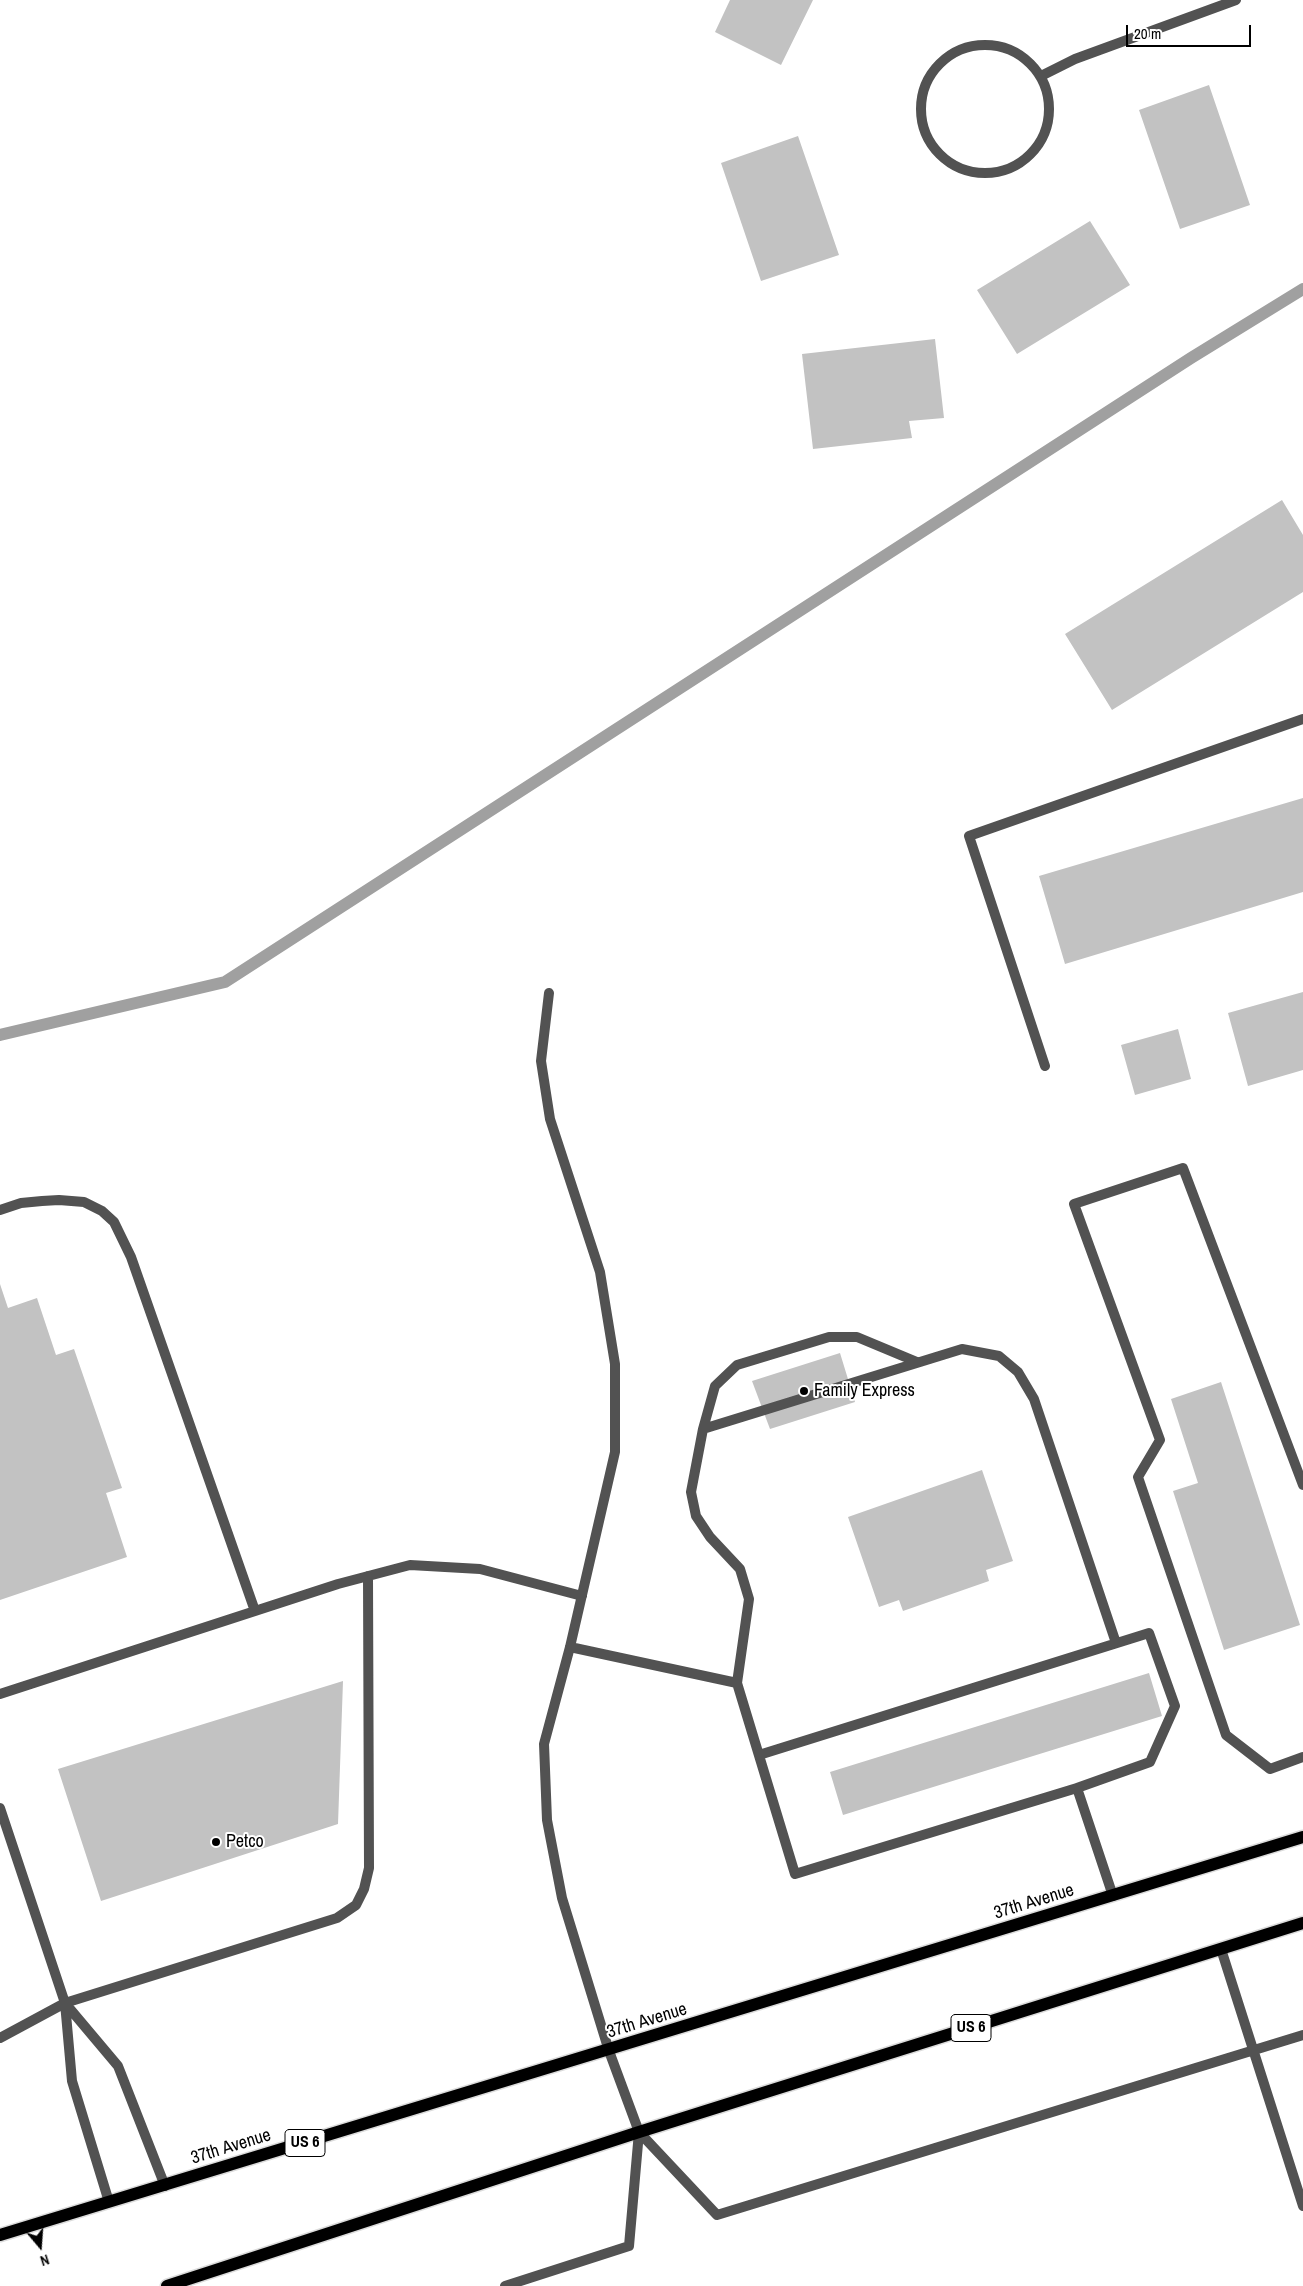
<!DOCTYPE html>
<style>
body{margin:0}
#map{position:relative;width:1303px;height:2286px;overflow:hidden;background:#fff;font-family:"Archivo Narrow",sans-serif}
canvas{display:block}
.north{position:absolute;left:15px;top:2221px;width:50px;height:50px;-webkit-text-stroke:4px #fff;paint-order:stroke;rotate:162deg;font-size:14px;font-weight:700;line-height:20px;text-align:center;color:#000}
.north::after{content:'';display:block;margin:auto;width:18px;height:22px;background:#000;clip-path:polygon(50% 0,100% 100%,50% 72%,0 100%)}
.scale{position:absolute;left:1126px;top:25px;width:125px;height:22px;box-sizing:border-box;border:2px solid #000;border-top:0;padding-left:6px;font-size:15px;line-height:18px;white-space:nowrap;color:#000;-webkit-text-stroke:4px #fff;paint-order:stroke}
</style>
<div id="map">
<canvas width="1303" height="2286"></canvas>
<div class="north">N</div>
<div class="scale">20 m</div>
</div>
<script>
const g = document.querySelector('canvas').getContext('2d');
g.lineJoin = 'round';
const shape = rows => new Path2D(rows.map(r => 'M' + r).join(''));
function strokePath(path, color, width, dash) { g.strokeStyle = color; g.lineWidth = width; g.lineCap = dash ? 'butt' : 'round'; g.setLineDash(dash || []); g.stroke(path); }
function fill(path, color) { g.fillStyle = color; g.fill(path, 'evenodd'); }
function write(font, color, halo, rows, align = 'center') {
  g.font = font + ' "Archivo Narrow",sans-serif'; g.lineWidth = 4; g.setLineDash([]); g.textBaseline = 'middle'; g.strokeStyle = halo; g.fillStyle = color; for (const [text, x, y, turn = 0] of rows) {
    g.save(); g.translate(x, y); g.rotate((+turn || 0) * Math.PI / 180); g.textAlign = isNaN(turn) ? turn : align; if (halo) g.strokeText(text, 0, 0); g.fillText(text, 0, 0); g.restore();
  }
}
strokePath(shape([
 [0,1035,225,982,1191,358,1303,289]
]), '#a0a0a0', 12);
fill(shape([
 [730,0,813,0,781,65,715,32],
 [1209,85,1250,205,1180,229,1139,110],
 [798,136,839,255,761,281,721,163],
 [1090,221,1130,285,1017,354,977,290],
 [935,339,944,418,909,421,912,438,813,449,802,354],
 [1282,500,1303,535,1303,592,1112,710,1065,634],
 [1303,798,1303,892,1065,964,1039,876],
 [1303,992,1303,1070,1248,1086,1228,1013],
 [1178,1029,1191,1079,1135,1095,1121,1045],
 [0,1284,8,1308,37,1298,56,1355,74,1349,122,1488,106,1493,127,1557,0,1600],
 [840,1353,855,1402,770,1429,752,1381],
 [1221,1382,1300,1625,1224,1650,1173,1491,1198,1483,1171,1399],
 [982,1470,1013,1561,986,1570,989,1581,903,1611,899,1600,879,1607,848,1517],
 [1149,1673,1162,1716,843,1815,830,1772],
 [343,1681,338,1824,101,1901,58,1769]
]), '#c2c2c2');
const primary = shape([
 [0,2235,1303,1837],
 [167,2286,639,2132,1303,1923]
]);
strokePath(primary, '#dbdbdb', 15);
strokePath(shape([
 [549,993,541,1061,550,1119,600,1272,615,1364,615,1452,570,1647,544,1744,547,1820,562,1898,609,2051,639,2132,717,2215,1303,2035],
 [1045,1066,969,836,1303,719],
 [0,1210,21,1203,42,1201,59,1200,84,1202,102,1211,114,1222,131,1257,255,1611],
 [703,1429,715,1386,737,1365,829,1337,857,1337,917,1362],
 [1303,1485,1183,1168,1074,1204,1160,1440,1138,1477,1226,1735,1270,1769,1303,1757],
 [570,1647,737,1683,795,1874,1077,1788,1113,1896],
 [737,1683,749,1599,740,1569,710,1537,696,1516,691,1492,703,1429,962,1349,999,1356,1018,1372,1034,1399,1116,1643],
 [0,1694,338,1584,410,1565,480,1569,582,1596],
 [759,1755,1149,1633,1175,1706,1150,1762,1077,1788],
 [0,1808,65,2003],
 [1221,1949,1303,2206],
 [0,2038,65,2003,337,1918,356,1905,364,1889,369,1868,368,1576],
 [109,2202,72,2081,65,2003,118,2066,165,2186],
 [505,2286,629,2246,639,2132]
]), '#525252', 10);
strokePath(shape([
 '921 109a64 64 0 1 1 128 0a64 64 0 1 1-128 0Z',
 [1041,76,1075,59,1236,0]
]), '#525252', 10);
strokePath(primary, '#000', 12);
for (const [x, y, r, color] of [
 [804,1391,5,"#000"],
 [216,1842,5,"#000"]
]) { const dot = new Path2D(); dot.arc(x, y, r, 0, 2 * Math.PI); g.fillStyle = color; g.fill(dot); strokePath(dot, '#fff', 2); }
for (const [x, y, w] of [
 [971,2028,40],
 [305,2143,40]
]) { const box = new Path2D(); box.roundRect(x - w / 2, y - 13.5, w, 27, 4); g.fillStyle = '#fff'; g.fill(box); strokePath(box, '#000', 1); }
write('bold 16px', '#000', null, [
 ["US 6",971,2028],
 ["US 6",305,2143]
]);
write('18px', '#000', '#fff', [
 ["Family Express",814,1391],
 ["Petco",226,1842]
], 'left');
write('18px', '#000', '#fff', [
 ["37th Avenue",1034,1902,-17],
 ["37th Avenue",647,2021,-17],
 ["37th Avenue",231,2147,-17]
]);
</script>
